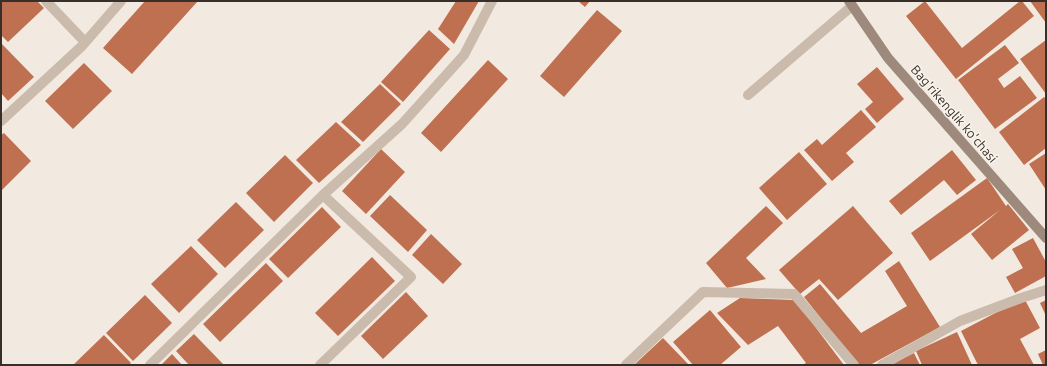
<!DOCTYPE html>
<style>
body{margin:0}
#map{position:relative;width:1047px;height:366px;overflow:hidden;background:#f2eae0;font-family:Ubuntu,sans-serif}
canvas{display:block}
.frame{position:absolute;inset:0;border:2px solid #382f2a;pointer-events:none}
</style>
<div id="map">
<canvas width="1047" height="366"></canvas>
<div class="frame"></div>
</div>
<script>
const g = document.querySelector('canvas').getContext('2d');
g.lineJoin = 'round';
function fill(path, color) { g.fillStyle = color; g.fill(path, 'evenodd'); }
const shape = rows => new Path2D(rows.map(r => 'M' + r).join(''));
function strokePath(path, color, width, dash) { g.strokeStyle = color; g.lineWidth = width; g.lineCap = dash ? 'butt' : 'round'; g.setLineDash(dash || []); g.stroke(path); }
function write(font, color, halo, rows, align = 'center') {
  g.font = font + ' Ubuntu,sans-serif'; g.lineWidth = 3; g.setLineDash([]); g.textBaseline = 'middle'; g.strokeStyle = halo; g.fillStyle = color; for (const [text, x, y, turn = 0] of rows) {
    g.save(); g.translate(x, y); g.rotate((+turn || 0) * Math.PI / 180); g.textAlign = isNaN(turn) ? turn : align; if (halo) g.strokeText(text, 0, 0); g.fillText(text, 0, 0); g.restore();
  }
}
fill(shape([
 [1,1,37,1,44,8,8,42,1,35],
 [145,1,198,1,132,74,103,48],
 [456,1,479,1,454,44,438,29],
 [578,1,590,1,585,7],
 [925,1,962,48,1020,1,1022,1,1034,16,956,79,906,16],
 [1030,1,1046,1,1046,23],
 [597,10,622,31,564,97,540,76],
 [429,30,450,49,403,102,381,82],
 [1046,40,1046,94,1020,59],
 [1,43,34,77,8,101,1,93],
 [1005,45,1019,63,998,79,1004,88,1020,76,1037,98,995,129,958,80],
 [488,60,508,79,441,152,421,133],
 [84,63,112,91,73,129,45,101],
 [877,67,904,99,877,123,865,109,873,102,857,84],
 [380,84,401,104,363,142,341,122],
 [1044,97,1046,99,1046,148,1024,165,999,132],
 [861,110,876,127,846,153,854,162,832,181,804,150,817,139,822,145],
 [336,122,361,145,319,183,296,160],
 [4,133,31,161,1,191,1,135],
 [381,149,405,172,366,214,342,191],
 [952,150,976,180,957,195,944,180,901,215,889,201],
 [799,152,827,184,787,220,759,188],
 [1046,153,1046,190,1029,164],
 [285,155,313,183,274,222,246,193],
 [987,178,1006,206,1008,204,1029,230,992,260,971,234,1000,210,930,261,911,233],
 [390,195,427,230,408,252,370,216],
 [236,202,264,230,225,268,197,240],
 [766,206,783,223,746,258,766,279,727,288,706,263],
 [853,206,893,253,838,300,819,279,800,294,779,270],
 [322,207,341,227,288,278,269,259],
 [431,234,462,264,443,284,412,255],
 [1033,238,1046,262,1046,276,1015,293,1006,277,1023,268,1012,249],
 [191,246,218,274,179,313,151,284],
 [372,257,395,281,338,336,315,313],
 [899,261,940,327,870,365,858,365,804,297,820,284,861,333,907,306,885,271],
 [266,263,283,281,220,342,203,324],
 [406,292,428,316,383,359,361,336],
 [145,295,172,323,133,361,106,333],
 [740,298,795,300,844,365,802,365,806,363,778,326,748,345,717,313],
 [1024,298,1040,328,1020,339,1034,365,978,365,961,331],
 [1046,300,1046,316,1040,303],
 [710,310,741,347,720,365,693,365,673,342],
 [957,332,972,365,922,365,916,351],
 [194,334,224,365,189,365,176,351],
 [104,335,131,363,129,365,73,365],
 [663,338,689,365,634,365],
 [1046,350,1046,365,1043,365,1038,354],
 [914,353,920,365,890,365],
 [172,354,182,365,161,365]
]), '#bf7050');
strokePath(shape([
 [46,1,85,42],
 [748,95,852,6],
 [1,121,82,46,121,1],
 [150,365,323,195,402,124,464,55,492,1],
 [320,365,411,277,323,195],
 [626,365,703,292,794,294,854,365],
 [882,365,960,321,1021,298,1046,290]
]), '#cabbac', 10);
strokePath(shape([
 [849,1,888,58,1046,238]
]), '#9d8a7d', 10);
write('13px', '#382f2a', '#f9f4ec', [
 ["Bag'rikenglik ko'chasi",954,114,49]
]);
</script>
